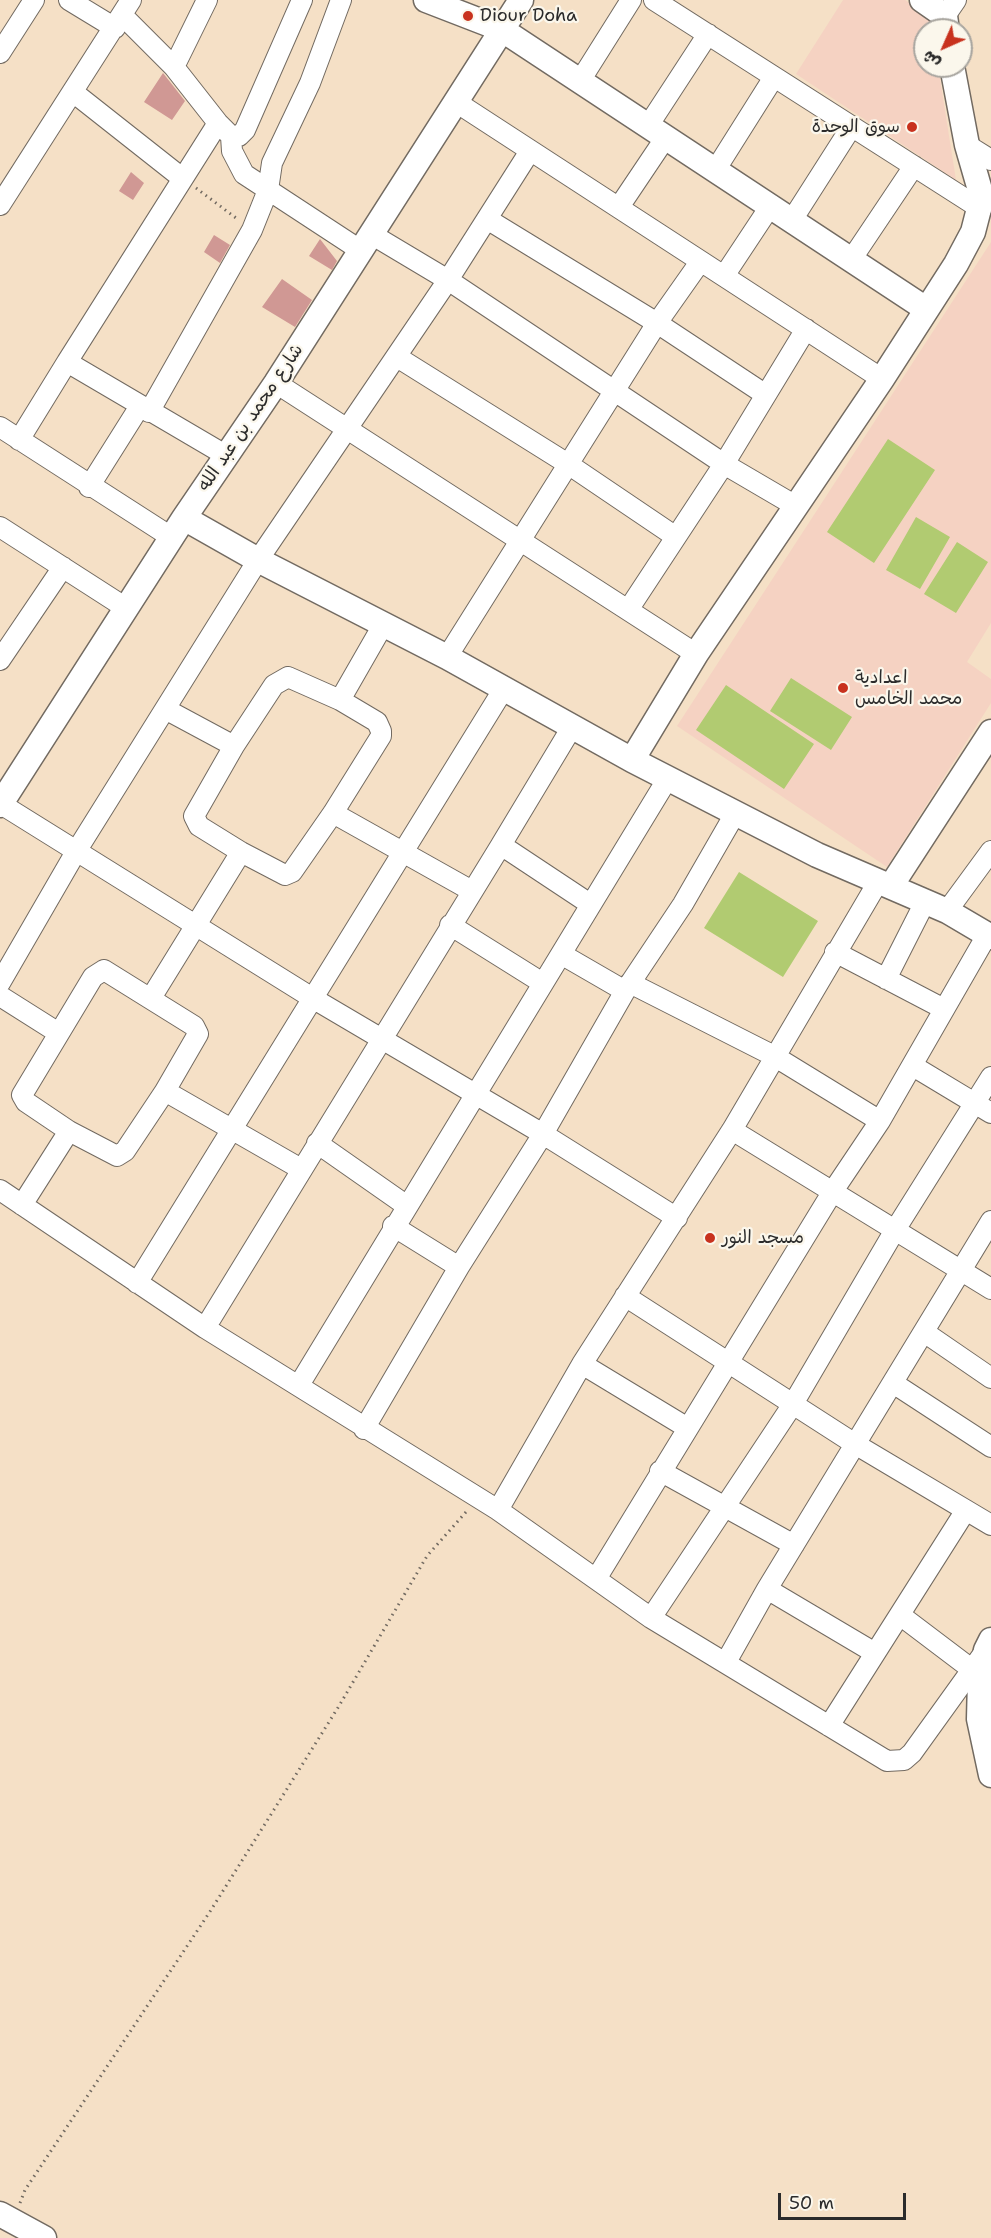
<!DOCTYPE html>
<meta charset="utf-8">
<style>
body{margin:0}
#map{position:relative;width:991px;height:2238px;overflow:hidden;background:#f5e0c6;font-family:"Shantell Sans","Playpen Sans Arabic",sans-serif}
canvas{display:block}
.north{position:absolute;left:913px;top:18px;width:60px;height:60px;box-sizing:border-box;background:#fbf7ec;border:2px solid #a8a59f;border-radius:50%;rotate:225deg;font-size:16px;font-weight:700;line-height:24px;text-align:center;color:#2b2b2b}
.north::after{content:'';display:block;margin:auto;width:21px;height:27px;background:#c8321e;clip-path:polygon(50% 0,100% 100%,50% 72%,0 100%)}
.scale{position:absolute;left:778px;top:2193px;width:128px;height:27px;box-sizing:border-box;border:3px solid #2b2b2b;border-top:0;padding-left:8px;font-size:18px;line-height:21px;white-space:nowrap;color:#2b2b2b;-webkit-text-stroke:4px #fbf7ec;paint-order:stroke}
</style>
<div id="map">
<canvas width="991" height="2238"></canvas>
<div class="north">ش</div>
<div class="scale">50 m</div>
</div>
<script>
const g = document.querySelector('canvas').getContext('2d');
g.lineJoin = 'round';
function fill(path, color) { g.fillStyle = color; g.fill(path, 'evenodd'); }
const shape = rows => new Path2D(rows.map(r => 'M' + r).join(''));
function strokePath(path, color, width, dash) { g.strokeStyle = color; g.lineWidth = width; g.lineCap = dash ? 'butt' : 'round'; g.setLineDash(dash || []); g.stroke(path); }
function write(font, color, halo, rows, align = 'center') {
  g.font = font + ' "Shantell Sans","Playpen Sans Arabic",sans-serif'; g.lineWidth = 4.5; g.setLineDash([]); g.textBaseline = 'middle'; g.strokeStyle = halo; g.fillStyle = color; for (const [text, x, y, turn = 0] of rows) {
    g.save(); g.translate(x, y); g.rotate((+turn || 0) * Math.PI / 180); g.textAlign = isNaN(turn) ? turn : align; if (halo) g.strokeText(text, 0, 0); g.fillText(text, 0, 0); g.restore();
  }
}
fill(shape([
 [843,0,905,0,931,18,933,30,925,30,925,66,938,66,956,180,796,74],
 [991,242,991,623,967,662,991,679,991,703,887,867,677,726]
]), '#f5d2c2');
fill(shape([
 [888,439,935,470,874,563,827,532],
 [916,517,950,537,920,589,886,570],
 [957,542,988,562,956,613,924,594],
 [791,678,852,717,831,750,770,711],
 [726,685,814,744,784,789,696,730],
 [739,872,818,921,783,977,704,928]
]), '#b1cb71');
fill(shape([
 [163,73,185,101,172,120,144,102],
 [131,172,144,183,133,200,119,191],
 [214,235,230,245,220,263,204,252],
 [320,239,337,261,332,270,309,256],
 [282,279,312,300,295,327,262,307]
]), '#d09894');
const minor = shape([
 [69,0,115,28],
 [654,0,981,209],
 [123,16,174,67,218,123,231,136,239,136,245,130,302,0],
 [945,16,956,0],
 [0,53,34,0],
 [174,67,207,0],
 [580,81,631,0],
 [73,92,182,178],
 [456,102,882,379],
 [648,126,708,34],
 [231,136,232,151,244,174,360,250],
 [967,145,991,160],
 [716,169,774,77],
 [0,205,131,0],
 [619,207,666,137],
 [487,219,657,323,766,395],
 [792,220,852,126],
 [371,234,448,280,724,464,794,505],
 [851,260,914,166],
 [724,276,771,205],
 [397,357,568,464,676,537],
 [67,362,218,123],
 [276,383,696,654],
 [149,412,252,230,268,190,272,163,310,83,341,0],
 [0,427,171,537],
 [19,440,67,362,227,456],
 [89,487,140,406],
 [0,527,126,608],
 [628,610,724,464,806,329],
 [447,657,657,323,700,262],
 [0,660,63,567],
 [288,677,340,700,377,722,381,731,381,736,333,813,292,872,285,875,241,852,199,826,194,816,234,746,274,685,288,677],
 [340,700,383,625],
 [167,710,234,746],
 [572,727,501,845,590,904],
 [1,804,314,999,543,1134,677,1218],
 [333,813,472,891],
 [947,911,991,851],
 [450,925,541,982],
 [835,952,944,1009],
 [561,954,625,991],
 [104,970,194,1026,198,1034,165,1091,125,1151,117,1156,69,1131,26,1102,22,1095,93,977,104,970],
 [886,979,925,902],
 [0,983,77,850,258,560,448,280,530,151],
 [630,983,774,1056,880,1121],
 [0,996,57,1032],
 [151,998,241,852],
 [913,1066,991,1113],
 [165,1091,301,1169],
 [732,1130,991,1289],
 [317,1143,407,1206],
 [0,1190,205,1328,498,1510,651,1618,887,1761,904,1760,912,1753,986,1650],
 [22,1205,69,1131],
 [393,1226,459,1267],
 [137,1283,503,690],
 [625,1296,855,1444,991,1525],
 [205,1328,501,845],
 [924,1332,991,1378],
 [582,1364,686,1427],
 [893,1383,991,1447],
 [299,1385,668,778],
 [364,1429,459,1267,543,1134,625,991,683,904,736,812],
 [660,1471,794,1545],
 [498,1510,582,1364,732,1130,878,882],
 [596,1579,833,1191,880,1121,987,935],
 [767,1589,875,1653],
 [900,1615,970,1668],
 [651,1618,793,1404,895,1230,991,1077],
 [726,1662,767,1589,991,1221],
 [829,1726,966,1510]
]);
const tertiary = shape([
 [426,0,501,29,926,309],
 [922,0,945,16,947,30],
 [184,518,258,560,447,657,632,760,817,855,947,911,991,937],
 [632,760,696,654,882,379,956,264,973,232,982,197,967,145,952,66],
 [0,805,184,518,276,383,521,0],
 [891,886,991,732],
 [991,1640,986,1650,980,1680,979,1719,991,1775],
 [0,2214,44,2238]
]);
strokePath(minor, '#726a61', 22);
strokePath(tertiary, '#726a61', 27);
strokePath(shape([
 [196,188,236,218],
 [20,2203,25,2190,211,1910,339,1706,427,1556,466,1512]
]), '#726a61', 3, [1.5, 4.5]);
strokePath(minor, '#fff', 20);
strokePath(tertiary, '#fff', 24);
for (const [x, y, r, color] of [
 [468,16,6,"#c8321e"],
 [912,127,6,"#c8321e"],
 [843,688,6,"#c8321e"],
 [710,1238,6,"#c8321e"]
]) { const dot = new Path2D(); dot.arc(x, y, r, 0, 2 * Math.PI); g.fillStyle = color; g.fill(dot); strokePath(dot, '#fbf7ec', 2); }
write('18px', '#2b2b2b', '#fbf7ec', [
 ["Diour Doha",480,16],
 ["سوق الوحدة",900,127,"right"],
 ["اعدادية",855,678],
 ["محمد الخامس",855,699],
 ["مسجد النور",722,1238]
], 'left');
write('18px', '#2b2b2b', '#fbf7ec', [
 ["شارع محمد بن عبد الله",251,418,-56]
]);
</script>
